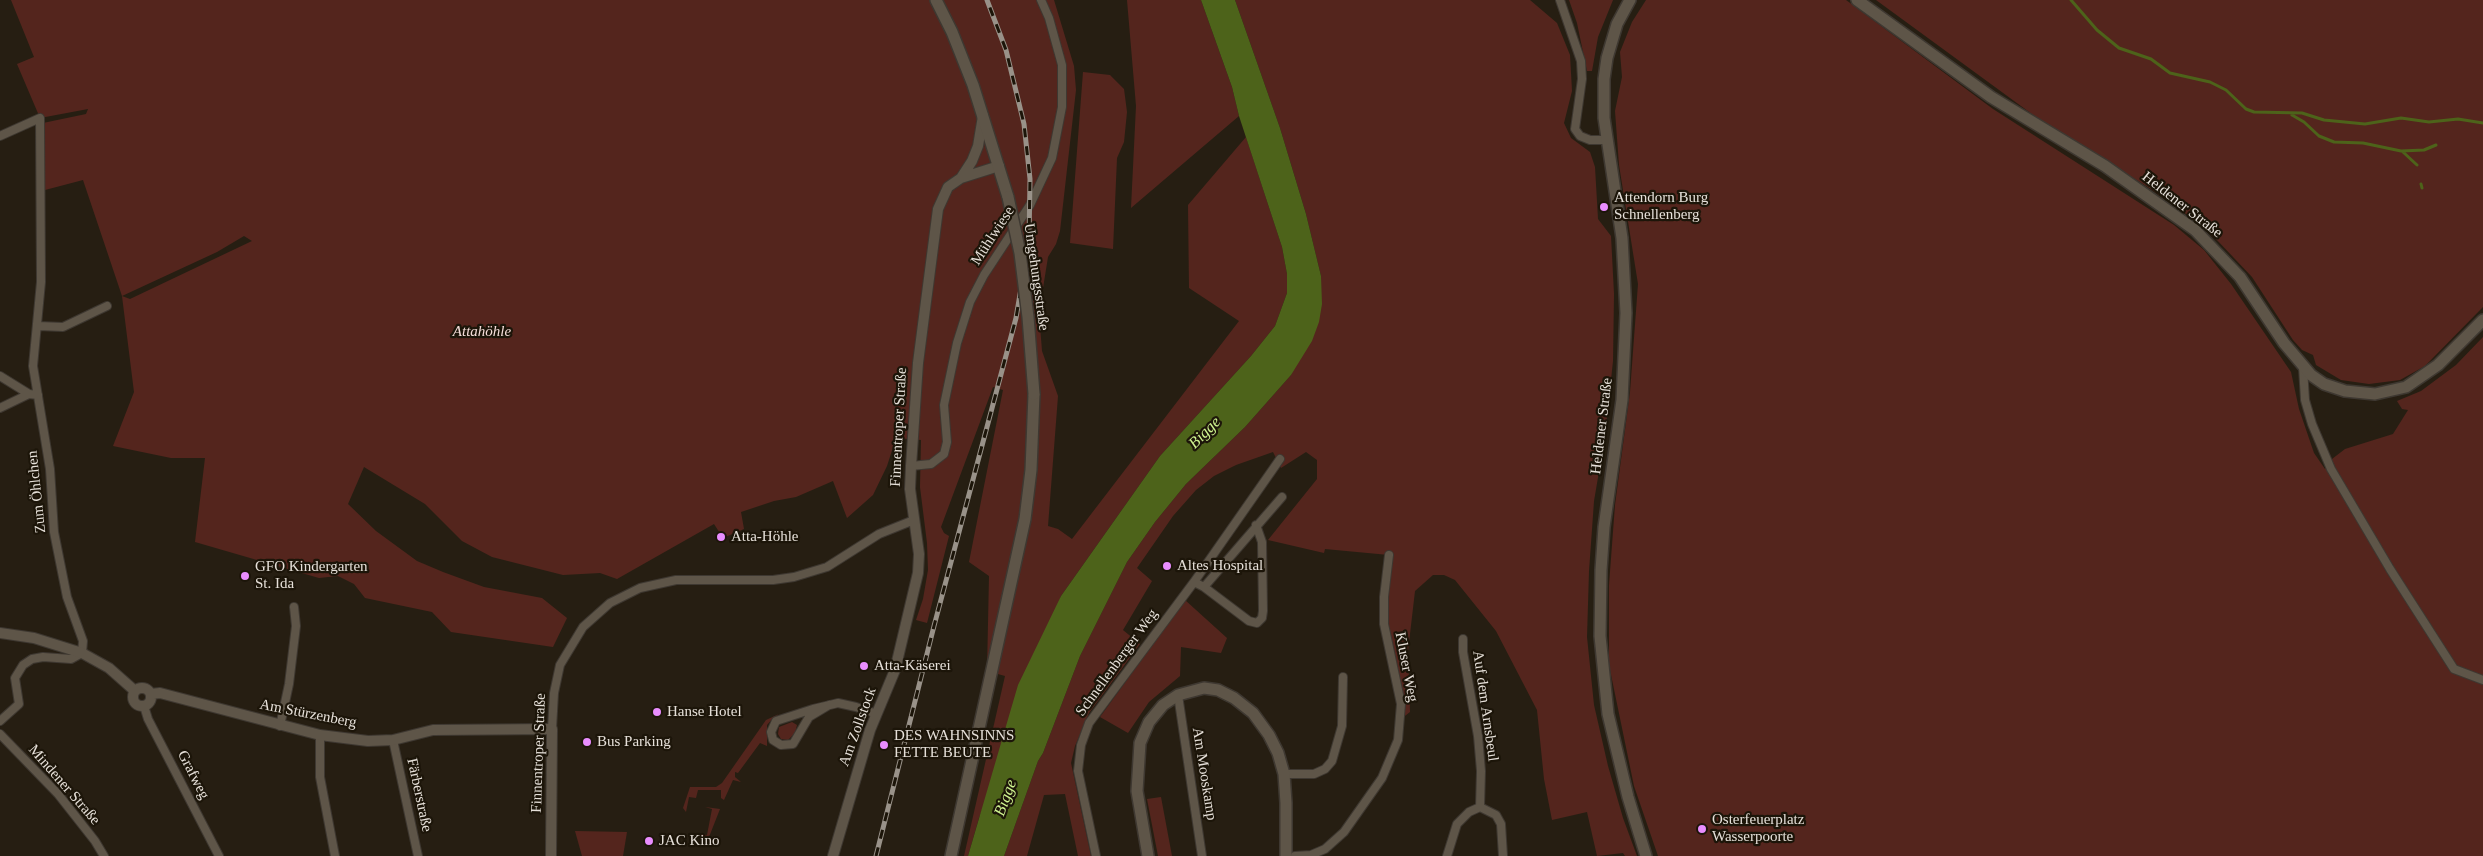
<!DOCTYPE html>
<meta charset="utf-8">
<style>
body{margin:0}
canvas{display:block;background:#261e12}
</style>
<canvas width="2483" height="856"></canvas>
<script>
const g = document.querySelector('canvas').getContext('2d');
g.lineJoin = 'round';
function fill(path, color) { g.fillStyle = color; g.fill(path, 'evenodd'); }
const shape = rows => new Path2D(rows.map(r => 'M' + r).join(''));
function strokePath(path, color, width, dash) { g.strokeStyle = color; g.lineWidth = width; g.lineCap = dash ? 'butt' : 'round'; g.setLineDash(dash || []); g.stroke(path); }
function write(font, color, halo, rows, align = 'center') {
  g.font = font + ' Georgia,serif'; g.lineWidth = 4.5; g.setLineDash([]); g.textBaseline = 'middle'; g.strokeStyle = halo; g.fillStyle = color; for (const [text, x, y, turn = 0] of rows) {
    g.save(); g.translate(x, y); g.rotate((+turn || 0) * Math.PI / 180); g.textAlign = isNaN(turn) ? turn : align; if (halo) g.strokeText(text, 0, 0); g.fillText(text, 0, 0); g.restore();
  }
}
fill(shape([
 [11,0,1054,0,1074,66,1076,90,1060,231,1056,244,1048,257,1039,313,1042,351,1058,396,1048,526,1058,529,1072,539,1239,321,1189,288,1188,205,1246,137,1282,247,1287,274,1287,293,1275,326,1251,356,1160,456,1061,596,979,818,968,856,964,856,1005,676,987,671,989,576,969,562,1003,390,993,387,941,527,944,533,949,536,927,623,916,620,923,599,928,570,927,543,920,487,921,440,896,438,887,466,873,495,847,518,833,481,796,497,774,501,741,512,744,529,723,538,714,524,617,579,600,573,563,575,492,557,462,541,425,504,364,467,348,504,376,531,417,561,443,572,484,587,542,598,567,618,553,647,451,632,432,612,365,598,354,584,338,576,319,578,195,542,205,458,171,458,113,446,134,392,122,296,83,180,45,190,43,123,86,114,88,109,40,118,17,64,34,57],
 [244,236,252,241,130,299,122,296,217,252],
 [1127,0,1201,0,1232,87,1239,116,1131,208,1136,106],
 [1235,0,1530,0,1557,23,1570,55,1572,91,1564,123,1571,138,1590,152,1595,167,1598,219,1611,236,1614,294,1613,361,1605,436,1594,501,1589,571,1587,637,1594,705,1608,766,1623,818,1637,856,1625,856,1623,853,1597,856,1587,812,1552,820,1544,779,1537,710,1496,631,1455,580,1444,575,1433,575,1415,591,1408,651,1410,712,1401,719,1384,624,1389,555,1325,549,1324,553,1268,540,1317,479,1317,460,1306,452,1281,468,1273,452,1236,465,1214,476,1196,490,1173,516,1137,568,1152,581,1123,630,1140,644,1089,713,1075,746,1071,763,1091,856,1078,856,1065,794,1044,795,1027,856,1004,856,1038,761,1043,753,1080,656,1127,562,1155,522,1186,484,1245,427,1291,375,1321,276,1306,214,1280,128],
 [1569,0,1613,0,1598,37,1592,71,1587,71,1577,23],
 [1646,0,1846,0,1993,109,2174,225,2204,250,2231,284,2291,372,2299,409,2314,453,2325,469,2332,459,2345,449,2393,434,2408,410,2402,409,2397,401,2421,391,2456,365,2483,337,2483,856,1658,856,1634,786,1609,665,1609,585,1615,505,1630,392,1638,284,1619,165,1615,111,1622,77,1620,52,1632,22],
 [1876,0,2483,0,2483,307,2425,366,2400,380,2369,384,2341,380,2316,365,2313,355,2302,350,2293,340,2252,277,2216,239,2189,216,2151,189,2036,117],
 [1083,72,1110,75,1124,89,1127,112,1124,142,1117,158,1113,249,1070,243],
 [1185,600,1227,638,1221,653,1181,647,1180,676,1149,702,1128,733,1100,717],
 [779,714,773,718,767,725,767,746,760,743,738,773,735,772,735,777,741,782,733,780,724,800,721,798,721,790,698,790,696,798,689,797,686,812,683,808,690,787,716,787,722,783,766,720],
 [792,722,797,725,795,733,788,740,781,739,778,734,779,727],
 [1161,797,1172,856,1158,856,1147,799],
 [705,807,720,809,709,837,714,841,698,837,697,834,707,835,712,809],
 [575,831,627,832,623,856,582,856]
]), '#54251d');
fill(shape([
 [1201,0,1235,0,1280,128,1306,214,1321,276,1322,304,1319,322,1312,341,1291,375,1245,427,1186,484,1155,522,1127,562,1080,656,1043,753,1038,761,1004,856,968,856,1018,685,1061,596,1160,456,1251,356,1275,326,1287,293,1287,274,1282,247,1239,116,1232,87]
]), '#4d631a');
strokePath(shape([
 [2071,0,2097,30,2119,48,2151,59,2170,73,2210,82,2226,90,2246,109,2254,112,2302,113,2324,120,2365,124,2401,118,2429,122,2458,119,2483,123],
 [2292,115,2304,122,2319,136,2334,142,2363,143,2401,151,2424,150,2436,145],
 [2403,152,2417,165],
 [2421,184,2422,188]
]), '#4d631a', 3);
const minor = shape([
 [1560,0,1581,61,1582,79,1575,129,1580,136,1590,140,1607,140],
 [0,136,40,118,41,282,33,366,50,469,54,532,67,597,83,641,82,653,71,659,43,657,32,659,23,665,15,678,19,704,0,721],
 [38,326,63,327,107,306],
 [2303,367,2305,400,2312,424,2331,469,2390,569,2454,669,2483,680],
 [0,376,29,394,38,395],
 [0,408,29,394],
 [911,466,931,464,944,454,947,442,944,405,957,343,970,302,984,275,1030,205,1052,158,1062,107,1062,65,1049,18,1041,0],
 [1194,582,1204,587,1249,621,1257,623,1262,618,1263,611,1262,542,1256,525],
 [1204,587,1282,497],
 [1463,639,1463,652,1478,736,1481,771,1480,807],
 [1178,695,1202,856],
 [829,705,809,717,793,744,781,745,773,740,771,732,776,721,813,709,834,704,838,703,856,707,877,714],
 [144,706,148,719,219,856],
 [280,726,289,684,296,626,294,607],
 [552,729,554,693,560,665,583,627,610,603,640,588,676,580,773,580,794,577,827,567,879,534,914,520],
 [0,734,58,794,95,841,104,856],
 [320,735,320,777,335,856],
 [393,740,418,856],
 [1284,774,1314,774,1325,769,1332,761,1342,726,1343,677],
 [1096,856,1078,771,1081,745,1089,723,1194,582,1280,459],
 [1295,856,1311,855,1325,849,1344,832,1382,778,1398,740,1401,704,1384,624,1384,597,1389,555],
 [1447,856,1457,824,1469,812,1480,807,1496,815,1501,824,1503,856]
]);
const tertiary = shape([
 [961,178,972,161,978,146,983,116],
 [0,633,34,638,82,653,109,668,135,691],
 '133 697a9 9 0 1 1 18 0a9 9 0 1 1-18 0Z',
 [151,694,160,693,320,735,368,741,393,740,433,730,552,729,551,856],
 [833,856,870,730,895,670,918,573,919,554,910,489,911,466,918,363,938,209,948,187,961,178,999,166]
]);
const secondary = shape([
 [936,0,952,32,973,85,1008,197],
 [1630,0,1617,24,1607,58,1604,79,1604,118,1622,238,1626,313,1622,400,1604,527,1601,570,1600,636,1608,714,1628,797,1646,856],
 [1857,0,1991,97,2105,166,2195,230,2240,277,2284,343,2311,375,2324,384,2345,391,2375,394,2406,387,2438,365,2483,320],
 [951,856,1025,519,1031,470,1034,394],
 [1148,856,1137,791,1140,743,1149,722,1163,705,1178,695,1204,688,1218,690,1234,698,1253,713,1269,735,1278,753,1284,774,1286,803,1286,856]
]);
strokePath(minor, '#3e3831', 10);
strokePath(tertiary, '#3e3831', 12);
strokePath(secondary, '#3e3831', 14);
strokePath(minor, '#5e5548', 8);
strokePath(tertiary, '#5e5548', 10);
strokePath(secondary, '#5e5548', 11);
const rail = shape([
 [876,856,934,626,1016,318,1029,241,1030,179,1024,124,1006,50,987,0]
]);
strokePath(rail, '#999289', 5);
strokePath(rail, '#1c1509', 3, [9]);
const secondaryBridge = shape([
 [1008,197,1020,253,1028,317,1034,394]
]);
strokePath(secondaryBridge, '#3e3831', 14, []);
strokePath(secondaryBridge, '#5e5548', 11);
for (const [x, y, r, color] of [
 [1604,207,5,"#e98dfe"],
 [721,537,5,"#e98dfe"],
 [1167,566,5,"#e98dfe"],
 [245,576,5,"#e98dfe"],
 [864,666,5,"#e98dfe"],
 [657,712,5,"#e98dfe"],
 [587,742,5,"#e98dfe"],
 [884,745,5,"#e98dfe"],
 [1702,829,5,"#e98dfe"],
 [649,841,5,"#e98dfe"]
]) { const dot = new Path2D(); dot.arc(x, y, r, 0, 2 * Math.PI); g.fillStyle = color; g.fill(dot); strokePath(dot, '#1c1509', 2); }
write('15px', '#e6e0d9', '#1c1509', [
 ["Attendorn Burg",1614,198],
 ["Schnellenberg",1614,215],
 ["Atta-Höhle",731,537],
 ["Altes Hospital",1177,566],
 ["GFO Kindergarten",255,567],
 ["St. Ida",255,584],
 ["Atta-Käserei",874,666],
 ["Hanse Hotel",667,712],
 ["DES WAHNSINNS",894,736],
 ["FETTE BEUTE",894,753],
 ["Bus Parking",597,742],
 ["Osterfeuerplatz",1712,820],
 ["Wasserpoorte",1712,837],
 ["JAC Kino",659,841]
], 'left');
write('15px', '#e6e0d9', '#1c1509', [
 ["Heldener Straße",2182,205,38],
 ["Mühlwiese",993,236,-57],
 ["Umgehungsstraße",1036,277,82],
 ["Heldener Straße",1602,426,-83],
 ["Finnentroper Straße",899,427,-87],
 ["Zum Öhlchen",37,492,-96],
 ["Schnellenberger Weg",1117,663,-54],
 ["Kluser Weg",1406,667,79],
 ["Auf dem Arnsbeul",1485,706,82],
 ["Am Stürzenberg",308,714,11],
 ["Am Zollstock",858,727,-70],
 ["Finnentroper Straße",539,753,-88],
 ["Am Mooskamp",1204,774,81],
 ["Grafweg",193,775,63],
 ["Mindener Straße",64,785,49],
 ["Färberstraße",419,795,78]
]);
write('italic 15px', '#f5deda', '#1c1509', [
 ["Attahöhle",482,332]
]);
write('italic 16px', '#cff390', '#1c1509', [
 ["Bigge",1205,433,-45],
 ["Bigge",1006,798,-70]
]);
</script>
